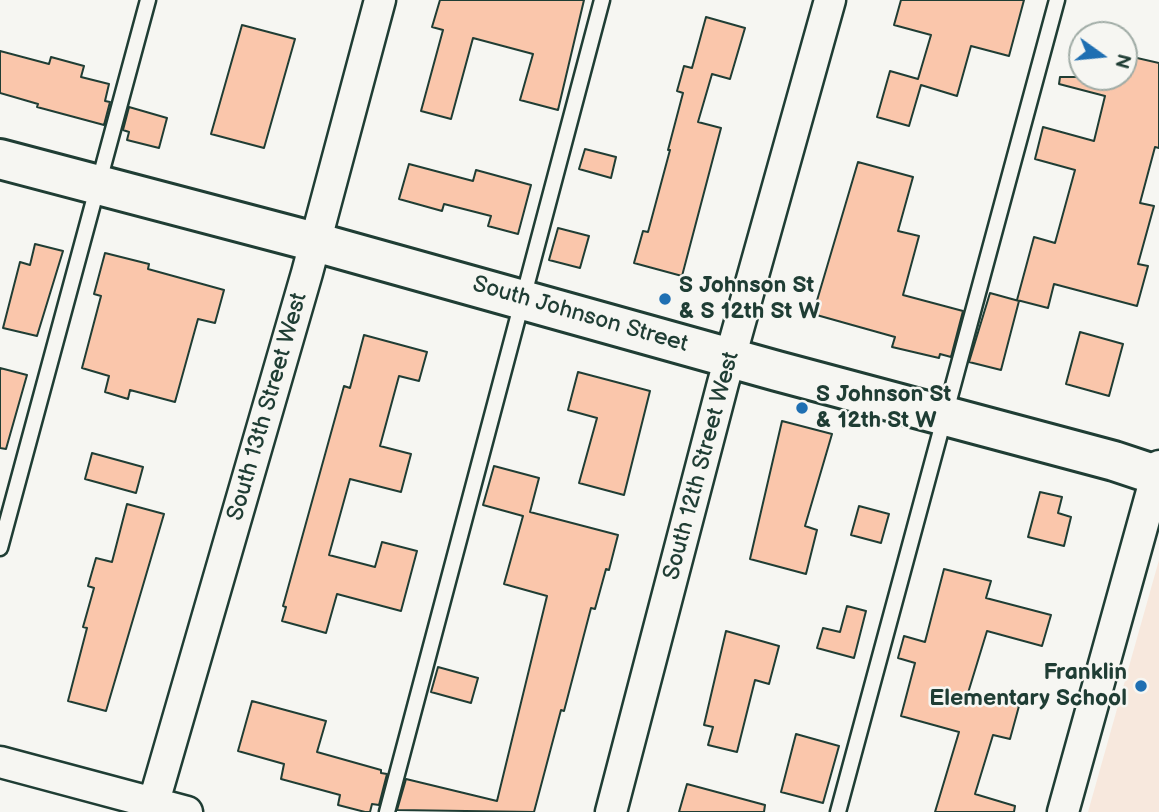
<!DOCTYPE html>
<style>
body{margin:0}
#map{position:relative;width:1159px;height:812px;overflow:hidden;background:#f6f6f2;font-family:"Balsamiq Sans",sans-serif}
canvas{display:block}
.north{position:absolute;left:1068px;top:21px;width:70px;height:70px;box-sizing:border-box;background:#f6f6f2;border:2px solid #a0aca6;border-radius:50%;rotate:105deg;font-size:19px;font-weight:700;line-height:28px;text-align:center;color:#1f3d34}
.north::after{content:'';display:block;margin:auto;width:24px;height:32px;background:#1f6fb2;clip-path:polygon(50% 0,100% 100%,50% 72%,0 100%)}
</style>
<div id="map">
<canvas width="1159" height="812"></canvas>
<div class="north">N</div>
</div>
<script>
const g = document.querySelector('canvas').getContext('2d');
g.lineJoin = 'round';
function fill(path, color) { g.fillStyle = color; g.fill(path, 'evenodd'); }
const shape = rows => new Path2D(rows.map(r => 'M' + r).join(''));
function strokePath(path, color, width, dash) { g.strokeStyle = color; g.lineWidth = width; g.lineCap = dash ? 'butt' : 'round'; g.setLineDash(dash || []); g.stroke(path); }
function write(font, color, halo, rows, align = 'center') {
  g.font = font + ' "Balsamiq Sans",sans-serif'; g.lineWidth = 5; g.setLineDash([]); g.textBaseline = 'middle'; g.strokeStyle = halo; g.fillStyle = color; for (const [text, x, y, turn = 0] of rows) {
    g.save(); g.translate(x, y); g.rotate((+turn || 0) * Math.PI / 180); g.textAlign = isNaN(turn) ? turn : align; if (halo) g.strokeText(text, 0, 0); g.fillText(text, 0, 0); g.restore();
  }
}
fill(shape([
 [1159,560,1159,812,1088,812]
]), '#f7e8dd');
const building = shape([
 [440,0,584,0,558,110,520,100,533,54,473,38,451,119,421,111,443,30,432,27,440,0],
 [901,0,1024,0,1009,56,971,46,957,96,921,85,909,126,877,117,890,71,918,79,931,35,894,25,901,0],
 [706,17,745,28,730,79,712,74,698,122,721,128,682,276,634,263,643,231,648,232,670,150,668,150,683,93,677,91,684,66,692,68,706,17],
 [242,25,295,39,264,148,211,134,242,25],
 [0,51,49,64,51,57,84,66,81,77,109,84,105,101,110,102,104,125,37,107,38,104,0,93,0,51],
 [1124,55,1159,63,1159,148,1155,147,1140,203,1154,206,1138,264,1148,266,1137,306,1054,284,1048,308,1017,300,1034,237,1055,243,1075,170,1035,159,1043,127,1094,141,1105,96,1059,84,1060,77,1124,77,1124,55],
 [129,107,167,118,159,148,127,140,129,132,123,130,129,107],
 [585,149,616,157,611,178,579,169,585,149],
 [858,162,913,177,898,231,919,236,903,295,963,311,951,357,940,354,939,358,892,347,895,337,813,314,858,162],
 [409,164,473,181,476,170,531,185,518,234,488,226,491,216,444,204,442,211,399,199,409,164],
 [558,228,589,236,580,268,549,260,558,228],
 [35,244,63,251,37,336,3,328,20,262,30,265,35,244],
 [105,253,149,264,148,269,224,290,215,323,198,319,175,402,130,390,128,399,105,392,109,376,82,368,101,296,94,294,105,253],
 [990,293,1019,301,1001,370,969,362,990,293],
 [1080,332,1123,344,1109,396,1066,384,1080,332],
 [364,335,427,352,419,381,399,376,380,446,411,454,401,492,350,479,329,555,375,567,382,542,417,551,401,611,337,594,326,633,282,621,286,607,283,606,344,386,350,388,364,335],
 [0,368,27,375,6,449,0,448,0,368],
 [578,372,650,391,624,495,579,483,597,418,568,410,578,372],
 [782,421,832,434,805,526,817,530,806,574,750,559,782,421],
 [92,453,143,467,136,493,85,479,92,453],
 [494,466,539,478,530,512,618,535,609,570,606,569,595,609,591,608,564,711,561,710,534,812,397,810,406,779,497,801,547,596,504,584,523,516,483,505,494,466],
 [1040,492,1062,497,1058,513,1071,517,1064,546,1028,537,1040,492],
 [127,504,164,514,106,711,68,701,87,628,83,627,94,588,88,586,96,558,112,562,127,504],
 [859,506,889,514,881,543,851,535,859,506],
 [944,569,991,581,986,598,1051,615,1042,646,987,631,968,693,1019,706,1010,739,993,735,975,794,1015,806,1014,812,935,812,959,732,901,716,915,663,898,658,904,636,925,642,944,569],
 [847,606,866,611,854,658,817,648,823,628,840,632,847,606],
 [726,631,779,646,769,684,755,680,737,752,708,745,713,727,704,725,726,631],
 [438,667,478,678,471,703,431,692,438,667],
 [252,701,326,721,317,752,381,770,381,773,387,774,379,805,372,804,370,812,365,812,338,805,340,795,281,779,284,764,238,751,252,701],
 [796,734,839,746,823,803,781,792,796,734],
 [687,784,765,805,764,812,679,812,687,784]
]);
fill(building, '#fac6ab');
strokePath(building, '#1f3d34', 2);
const lane = shape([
 [0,548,148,0],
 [387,812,602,0],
 [838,812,1057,0]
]);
const street = shape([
 [0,762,187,812],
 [151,812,307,273,380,0],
 [611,812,723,383,830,0],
 [1063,812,1159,466]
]);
const secondary = shape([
 [0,159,315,242,777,371,1114,461,1159,476]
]);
strokePath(lane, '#1f3d34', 19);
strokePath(street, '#1f3d34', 35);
strokePath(secondary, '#1f3d34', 44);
strokePath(lane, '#f6f6f2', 14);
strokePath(street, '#f6f6f2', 30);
strokePath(secondary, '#f6f6f2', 38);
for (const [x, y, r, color] of [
 [665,299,7,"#1f6fb2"],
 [802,408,7,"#1f6fb2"],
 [1141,686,7,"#1f6fb2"]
]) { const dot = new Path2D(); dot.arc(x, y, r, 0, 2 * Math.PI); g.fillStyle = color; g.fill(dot); strokePath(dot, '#f6f6f2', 2.5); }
write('bold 23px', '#1f3d34', '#f6f6f2', [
 ["S Johnson St",679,286],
 ["& S 12th St W",679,312],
 ["S Johnson St",816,395],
 ["& 12th St W",816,421],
 ["Franklin",1127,673,"right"],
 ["Elementary School",1127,699,"right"]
], 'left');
write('23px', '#1f3d34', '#f6f6f2', [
 ["South Johnson Street",580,315,16],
 ["South 13th Street West",268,407,-74],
 ["South 12th Street West",702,466,-75]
]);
</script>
